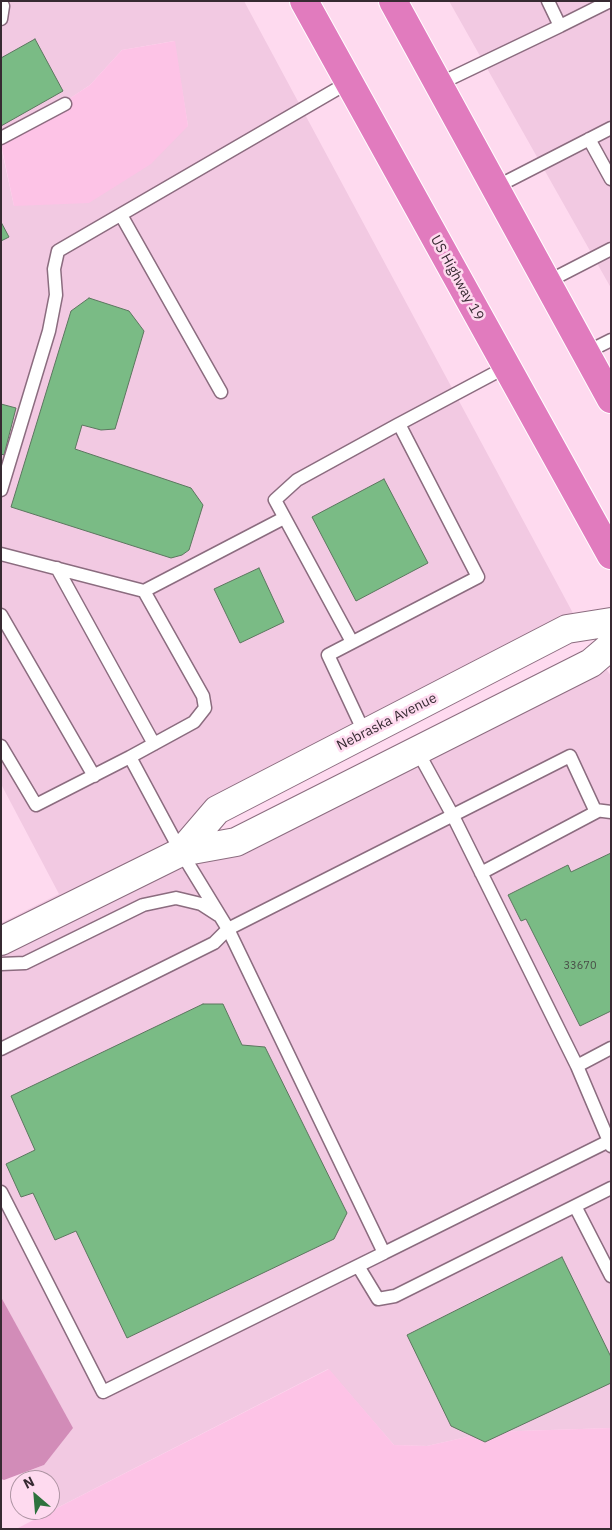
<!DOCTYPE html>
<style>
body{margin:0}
#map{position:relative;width:612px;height:1530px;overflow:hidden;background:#fedaef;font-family:"IBM Plex Sans",sans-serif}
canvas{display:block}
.frame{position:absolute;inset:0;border:2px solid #372a32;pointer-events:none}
.north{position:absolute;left:10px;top:1470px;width:50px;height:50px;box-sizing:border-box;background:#fedaef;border:1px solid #ae94a3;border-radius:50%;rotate:333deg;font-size:14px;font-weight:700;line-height:20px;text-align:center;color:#372a32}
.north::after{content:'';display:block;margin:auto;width:18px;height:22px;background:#2e723d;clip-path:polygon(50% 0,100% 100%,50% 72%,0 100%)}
</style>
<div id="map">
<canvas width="612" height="1530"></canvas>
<div class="frame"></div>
<div class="north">N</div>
</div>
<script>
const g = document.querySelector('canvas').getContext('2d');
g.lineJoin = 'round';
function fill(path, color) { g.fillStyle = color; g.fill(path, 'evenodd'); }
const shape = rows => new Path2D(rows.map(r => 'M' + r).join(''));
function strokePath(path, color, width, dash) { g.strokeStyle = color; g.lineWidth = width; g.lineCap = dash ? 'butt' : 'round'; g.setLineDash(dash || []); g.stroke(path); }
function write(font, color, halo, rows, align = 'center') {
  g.font = font + ' "IBM Plex Sans",sans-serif'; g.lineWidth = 5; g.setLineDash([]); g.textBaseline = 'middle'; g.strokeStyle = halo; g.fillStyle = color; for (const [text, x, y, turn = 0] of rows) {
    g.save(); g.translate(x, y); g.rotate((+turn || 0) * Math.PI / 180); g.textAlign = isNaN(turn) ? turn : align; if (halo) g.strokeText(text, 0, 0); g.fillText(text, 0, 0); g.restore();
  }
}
fill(shape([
 [1,1,244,1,574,615,174,839,167,841,167,844,1,926,1,923,59,894,1,784,1,147,14,206,188,126,174,41,122,50,90,85,1,144],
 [449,1,611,1,611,288],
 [605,667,611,676,611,1428,489,1432,427,1446,394,1445,328,1369,51,1511,50,1480,34,1480,29,1471,44,1465,1,1297,1,955,180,867,183,870,188,864,241,856,596,675]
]), '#f2c9e2');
fill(shape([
 [175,41,188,126,151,164,89,203,14,206,1,144,90,85,122,50],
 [329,1369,394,1445,427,1446,489,1432,611,1428,611,1529,16,1529]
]), '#fdc3e6');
fill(shape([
 [1,1297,73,1428,44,1465,4,1480,1,1479]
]), '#d28cb8');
const building = shape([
 [35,39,63,91,1,126,1,58,35,39],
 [1,222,9,237,1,241,1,222],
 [89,298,129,311,144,331,115,429,101,430,82,425,75,449,191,488,203,505,189,550,182,555,171,558,11,507,71,311,89,298],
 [1,404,16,408,4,455,1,454,1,404],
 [384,479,428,563,356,601,312,517,384,479],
 [259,568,284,622,240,643,214,589,259,568],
 [611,853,611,1011,580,1026,526,919,521,921,508,895,568,865,571,872,611,853],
 [203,1004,223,1004,242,1045,265,1047,347,1213,334,1239,127,1338,76,1231,55,1240,33,1193,21,1197,6,1164,35,1150,11,1096,203,1004],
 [562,1257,611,1357,611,1383,485,1442,451,1426,407,1335,562,1257]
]);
fill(building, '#7abb85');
strokePath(building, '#5c775f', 1);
const lane = shape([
 [548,1,560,26,610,1],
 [1,2,3,6,1,19],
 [439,84,560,26],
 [1,138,65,104],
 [589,139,611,179],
 [496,187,611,128],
 [121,215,221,392],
 [547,282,611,249],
 [585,353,611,340],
 [1,490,49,331,56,295,54,269,58,251,349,82],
 [1,554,144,591,203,696,205,708,194,722,130,757],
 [57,568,154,744],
 [144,591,284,518],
 [1,615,94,776],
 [352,642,275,500,297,480,399,424],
 [365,734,328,655,478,577,399,424,506,367],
 [1,746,36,805,130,757,181,852,228,929,384,1253,103,1392,1,1192],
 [418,752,453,816,577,1066],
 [481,873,598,811],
 [1,964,25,963,143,905,176,898,201,904,218,915],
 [611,1048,577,1066,611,1146],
 [1,1049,214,943,228,929,570,756,595,810,611,812],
 [575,1206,611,1276],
 [384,1253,609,1141],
 [358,1266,378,1299,395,1296,611,1188]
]);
const secondary = shape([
 [181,852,217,810,567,629,611,622],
 [1,941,181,852,236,842,591,663,611,646]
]);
const highway = shape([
 [304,1,611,555],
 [393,1,611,399]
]);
strokePath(lane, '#8b6c7f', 15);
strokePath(secondary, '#8b6c7f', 30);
strokePath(highway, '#fff', 30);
strokePath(lane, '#fff', 12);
strokePath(secondary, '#fff', 28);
strokePath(highway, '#e17bbe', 28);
write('11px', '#484e47', null, [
 ["33670",580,966]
]);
write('14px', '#372a32', '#fedaef', [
 ["US Highway 19",457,278,61],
 ["Nebraska Avenue",387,722,-27]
]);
</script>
